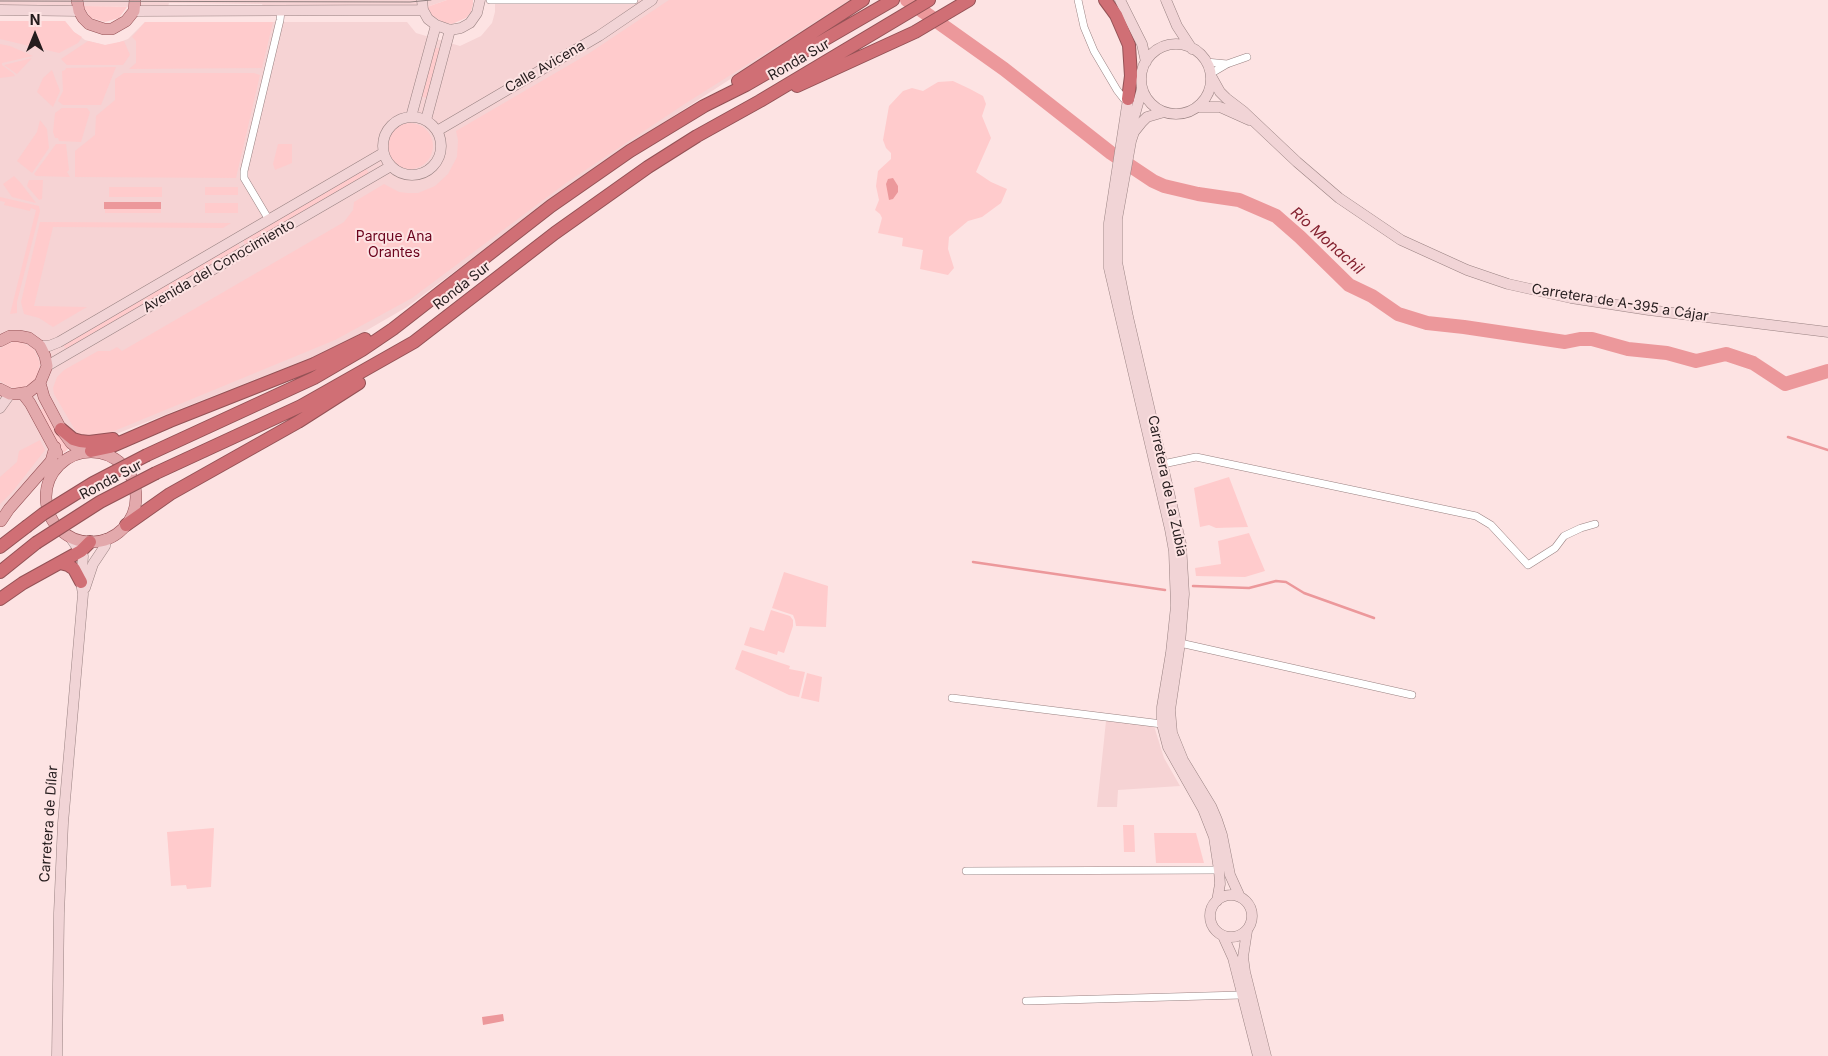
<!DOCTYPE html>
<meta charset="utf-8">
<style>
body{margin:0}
#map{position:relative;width:1828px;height:1056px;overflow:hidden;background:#fde3e3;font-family:Inter,sans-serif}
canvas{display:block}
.north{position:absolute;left:10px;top:10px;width:50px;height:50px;-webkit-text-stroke:4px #fde3e3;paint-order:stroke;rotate:0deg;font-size:14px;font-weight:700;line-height:20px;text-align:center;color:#251c1d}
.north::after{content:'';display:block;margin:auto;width:18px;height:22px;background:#251c1d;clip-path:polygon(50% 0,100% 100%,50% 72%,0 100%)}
</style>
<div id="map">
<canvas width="1828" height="1056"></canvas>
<div class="north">N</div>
</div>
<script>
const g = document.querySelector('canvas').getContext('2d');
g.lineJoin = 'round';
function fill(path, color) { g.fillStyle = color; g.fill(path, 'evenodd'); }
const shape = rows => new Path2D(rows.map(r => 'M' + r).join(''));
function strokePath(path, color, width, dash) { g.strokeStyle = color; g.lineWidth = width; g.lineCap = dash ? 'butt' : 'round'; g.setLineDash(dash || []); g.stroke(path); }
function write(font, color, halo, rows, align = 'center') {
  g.font = font + ' Inter,sans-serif'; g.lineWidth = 4; g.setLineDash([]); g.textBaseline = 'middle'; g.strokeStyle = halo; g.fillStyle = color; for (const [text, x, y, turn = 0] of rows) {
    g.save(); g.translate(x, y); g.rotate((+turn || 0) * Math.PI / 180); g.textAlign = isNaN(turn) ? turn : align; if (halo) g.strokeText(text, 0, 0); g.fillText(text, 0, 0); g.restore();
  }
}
fill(shape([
 [0,0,447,0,427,7,263,7,262,4,169,3,168,7,0,6],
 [495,0,852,0,592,169,407,307,338,347,111,436,78,440,52,453,0,515,0,21,65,21,74,32,85,40,105,45,114,44,128,39,145,22,407,22,416,33,460,46,481,36,492,23,495,12],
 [1106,721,1154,726,1164,758,1180,786,1118,790,1117,807,1097,807]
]), '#f6d3d4');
fill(shape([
 [447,0,473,0,473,4,471,12,466,18,452,24,444,23,431,15,427,7],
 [669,0,849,0,683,105,566,183,412,298,335,340,107,434,87,436,78,435,54,394,53,388,57,377,64,370,98,351,110,351,117,347,122,351,344,222,353,210,354,202,384,184,399,192,408,193,418,193,435,186,448,174,457,157,458,140,456,131,588,54],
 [83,6,127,7,119,18,105,22,91,18],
 [0,21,65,21,74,32,82,37,78,43,59,53,0,39],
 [145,22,273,22,262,68,129,69,136,63,136,41,132,37],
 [88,41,105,45,124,41,130,55,123,65,67,65,61,59],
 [0,44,10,46,33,56,2,63,2,65,13,73,15,76,0,78],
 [433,47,441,49,427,98,419,96],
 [32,58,17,74,4,65],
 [116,67,101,105,63,105,58,101,63,91,62,71,65,70,66,68],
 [52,70,60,91,53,107,37,92,43,78],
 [124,73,254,73,260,75,236,178,75,177,75,151,95,135,96,116,115,100,115,79],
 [953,81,970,89,983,96,986,104,982,116,991,138,976,172,991,182,1007,189,1001,203,982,217,968,221,949,237,948,249,954,268,948,275,920,269,923,250,902,246,903,238,878,233,882,218,880,214,875,210,879,200,876,186,878,171,891,159,891,153,886,148,883,140,889,106,903,91,912,88,923,91,938,82],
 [62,108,87,108,90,112,81,142,59,141,58,138,55,138,53,132,55,113],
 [40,120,47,129,49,148,32,173,17,161,37,132],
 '387 146a23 23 0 1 1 46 0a23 23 0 1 1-46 0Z',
 [56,144,66,144,69,170,67,172,70,177,36,176,34,174],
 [278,144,292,144,292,163,275,170,273,164],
 [365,167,370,175,246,246,242,239],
 [14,176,20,182,36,203,12,197,3,184],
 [29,180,43,180,42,199,39,200,27,186],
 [109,187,162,187,162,197,109,197],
 [205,187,238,187,238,195,205,195],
 [0,197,39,206,40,211,17,302,17,313,10,314,36,210,31,208,30,211,4,205,5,202,0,201],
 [205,203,238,203,238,213,205,213],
 [105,209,161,209,161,213,105,213],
 [40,222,231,223,223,228,53,227,34,306,87,307,53,327,39,318,24,314,21,302],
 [237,242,241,249,67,351,63,344],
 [14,342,21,342,34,349,40,363,37,377,31,383,24,387,17,388,9,387,0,381,0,349,7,344],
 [44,408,68,449,64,453,39,411],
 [40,440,45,450,13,491,0,504,0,477,17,462,19,451],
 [1229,477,1248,527,1216,528,1209,525,1200,527,1194,488],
 [1249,533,1265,571,1245,577,1196,576,1195,568,1221,564,1218,541],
 [784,572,828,586,826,627,796,626,795,620,793,615,772,608],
 [771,610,790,616,793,620,793,626,784,653,778,651,777,655,744,645,750,627,764,631],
 [742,650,790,666,789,669,805,672,799,697,789,695,735,669],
 [807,673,822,677,819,702,801,698],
 [1123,825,1134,825,1135,852,1124,852],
 [214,828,211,887,187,889,186,885,171,886,167,832],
 [1154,833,1196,833,1204,863,1156,863]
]), '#ffcbcc');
fill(shape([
 [893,178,898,186,898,192,893,199,889,200,886,184,888,179],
 [104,202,161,202,161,209,104,209],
 [503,1014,504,1021,483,1025,482,1017]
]), '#ec989b');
strokePath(shape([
 [1788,437,1828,450],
 [973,562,1165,590],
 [1193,586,1249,588,1276,581,1286,582,1304,593,1374,618]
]), '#ec989b', 2.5);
strokePath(shape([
 [907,0,1004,69,1111,153,1153,181,1164,186,1198,194,1239,200,1276,216,1300,237,1349,285,1372,296,1398,314,1427,323,1464,327,1565,342,1580,339,1592,339,1628,349,1667,353,1696,361,1726,354,1753,363,1785,384,1828,371]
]), '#ec989b', 14);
const street = shape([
 [490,0,634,0],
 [1078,0,1084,27,1094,51,1117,90,1124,99,1128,99],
 [1206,62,1227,64],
 [1210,74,1227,64,1247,57],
 [269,220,244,178,244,171,280,20,281,11],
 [1163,464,1196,457,1476,516,1491,525,1528,565,1555,548,1564,536,1581,528,1595,524],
 [1180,643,1412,695],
 [952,698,1162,724],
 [966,871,1219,870],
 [1026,1001,1241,995]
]);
const secondary = shape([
 [422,0,423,10,428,19,436,25,450,30,461,28,470,23,477,13,480,0],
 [1120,0,1142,44,1146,62],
 [1166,0,1177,26,1192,49],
 [0,10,79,11],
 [134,11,423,10],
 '1141 79a35 35 0 1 1 70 0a35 35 0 1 1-70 0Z',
 [1211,76,1220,92,1226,98,1243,111,1297,162,1339,198,1401,240,1467,270,1508,284,1571,298,1649,310,1828,332],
 [1128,99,1109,223,1109,268,1170,529,1174,551,1176,606,1171,653,1162,707,1162,724,1168,747,1203,809,1214,837,1219,870,1220,884,1217,901],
 [1198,107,1220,107,1249,120],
 [1164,112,1147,117,1142,122,1134,132,1131,141,1117,219,1117,262,1128,317,1181,544,1184,594,1180,643,1170,710,1172,733,1183,760,1211,806,1217,820,1222,835,1230,875,1240,897],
 '383 146a29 29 0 1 1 58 0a29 29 0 1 1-58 0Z',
 [411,117,436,25],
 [426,120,450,30],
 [437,131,599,36,652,0],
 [1125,135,1135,114,1142,89],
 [40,346,49,346,59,342,383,153],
 [47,366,391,166],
 [0,408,10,394],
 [85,588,93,564,105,546,106,539],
 '1210 916a21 21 0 1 1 42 0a21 21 0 1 1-42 0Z',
 [1247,931,1243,957,1245,972,1266,1056],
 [1223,936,1233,958,1258,1056],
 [57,1056,59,913,63,823,83,594,81,582,83,556,70,537]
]);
const primary = shape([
 [77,0,79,11,83,18,89,24,104,29,112,29,126,21,134,11,135,0],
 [0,341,10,336,19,336,29,338,40,346,45,356,47,366,40,383,29,392,16,394,10,394,0,389],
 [40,383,44,397,61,429,71,443,82,452],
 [23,394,30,403,57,453],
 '46 497a45 45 0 1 1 90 0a45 45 0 1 1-90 0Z',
 [1,521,9,509,51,461,55,447]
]);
const highway = shape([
 [1105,0,1116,15,1129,45,1131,76,1128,99],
 [738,81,863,0],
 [797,86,915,32,969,0],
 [61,429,73,439,80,441,89,442,113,439],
 [91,451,110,447,170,421,314,364,365,339],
 [147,455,314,378,362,350,393,329,551,206,630,151,704,106,746,85,893,0],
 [156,473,301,406,414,342,555,233,648,167,697,136,760,101,929,0],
 [126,525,170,494,298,422,359,383],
 [0,547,26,527],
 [60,563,68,565,74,569,81,582],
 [0,572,36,543],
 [0,599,23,583,81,551,90,542]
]);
strokePath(street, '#998282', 8);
strokePath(secondary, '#998282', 11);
strokePath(primary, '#945256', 12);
strokePath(highway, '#945256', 14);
strokePath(street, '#fff', 7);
strokePath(secondary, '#f1d4d6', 10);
strokePath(primary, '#e3a9ac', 11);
strokePath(highway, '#d06f75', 12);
strokePath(shape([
 [0,1,410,2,431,0]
]), '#8f7e7e', 1);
const highwayBridge = shape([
 [26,527,43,514,93,483,147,455],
 [36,543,100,502,156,473]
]);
strokePath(highwayBridge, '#945256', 14, []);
strokePath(highwayBridge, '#d06f75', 12);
write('14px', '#251c1d', '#fde3e3', [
 ["Ronda Sur",799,60,-30],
 ["Calle Avicena",545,67,-30],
 ["Avenida del Conocimiento",219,266,-30],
 ["Ronda Sur",462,286,-38],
 ["Carretera de A-395 a Cájar",1620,303,9],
 ["Ronda Sur",111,480,-28],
 ["Carretera de La Zubia",1167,486,78],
 ["Carretera de Dílar",49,824,-86]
]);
write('14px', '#6b031d', '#fde3e3', [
 ["Parque Ana",394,237],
 ["Orantes",394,253]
]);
write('italic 15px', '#852331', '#fde3e3', [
 ["Río Monachil",1327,241,42]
]);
</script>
